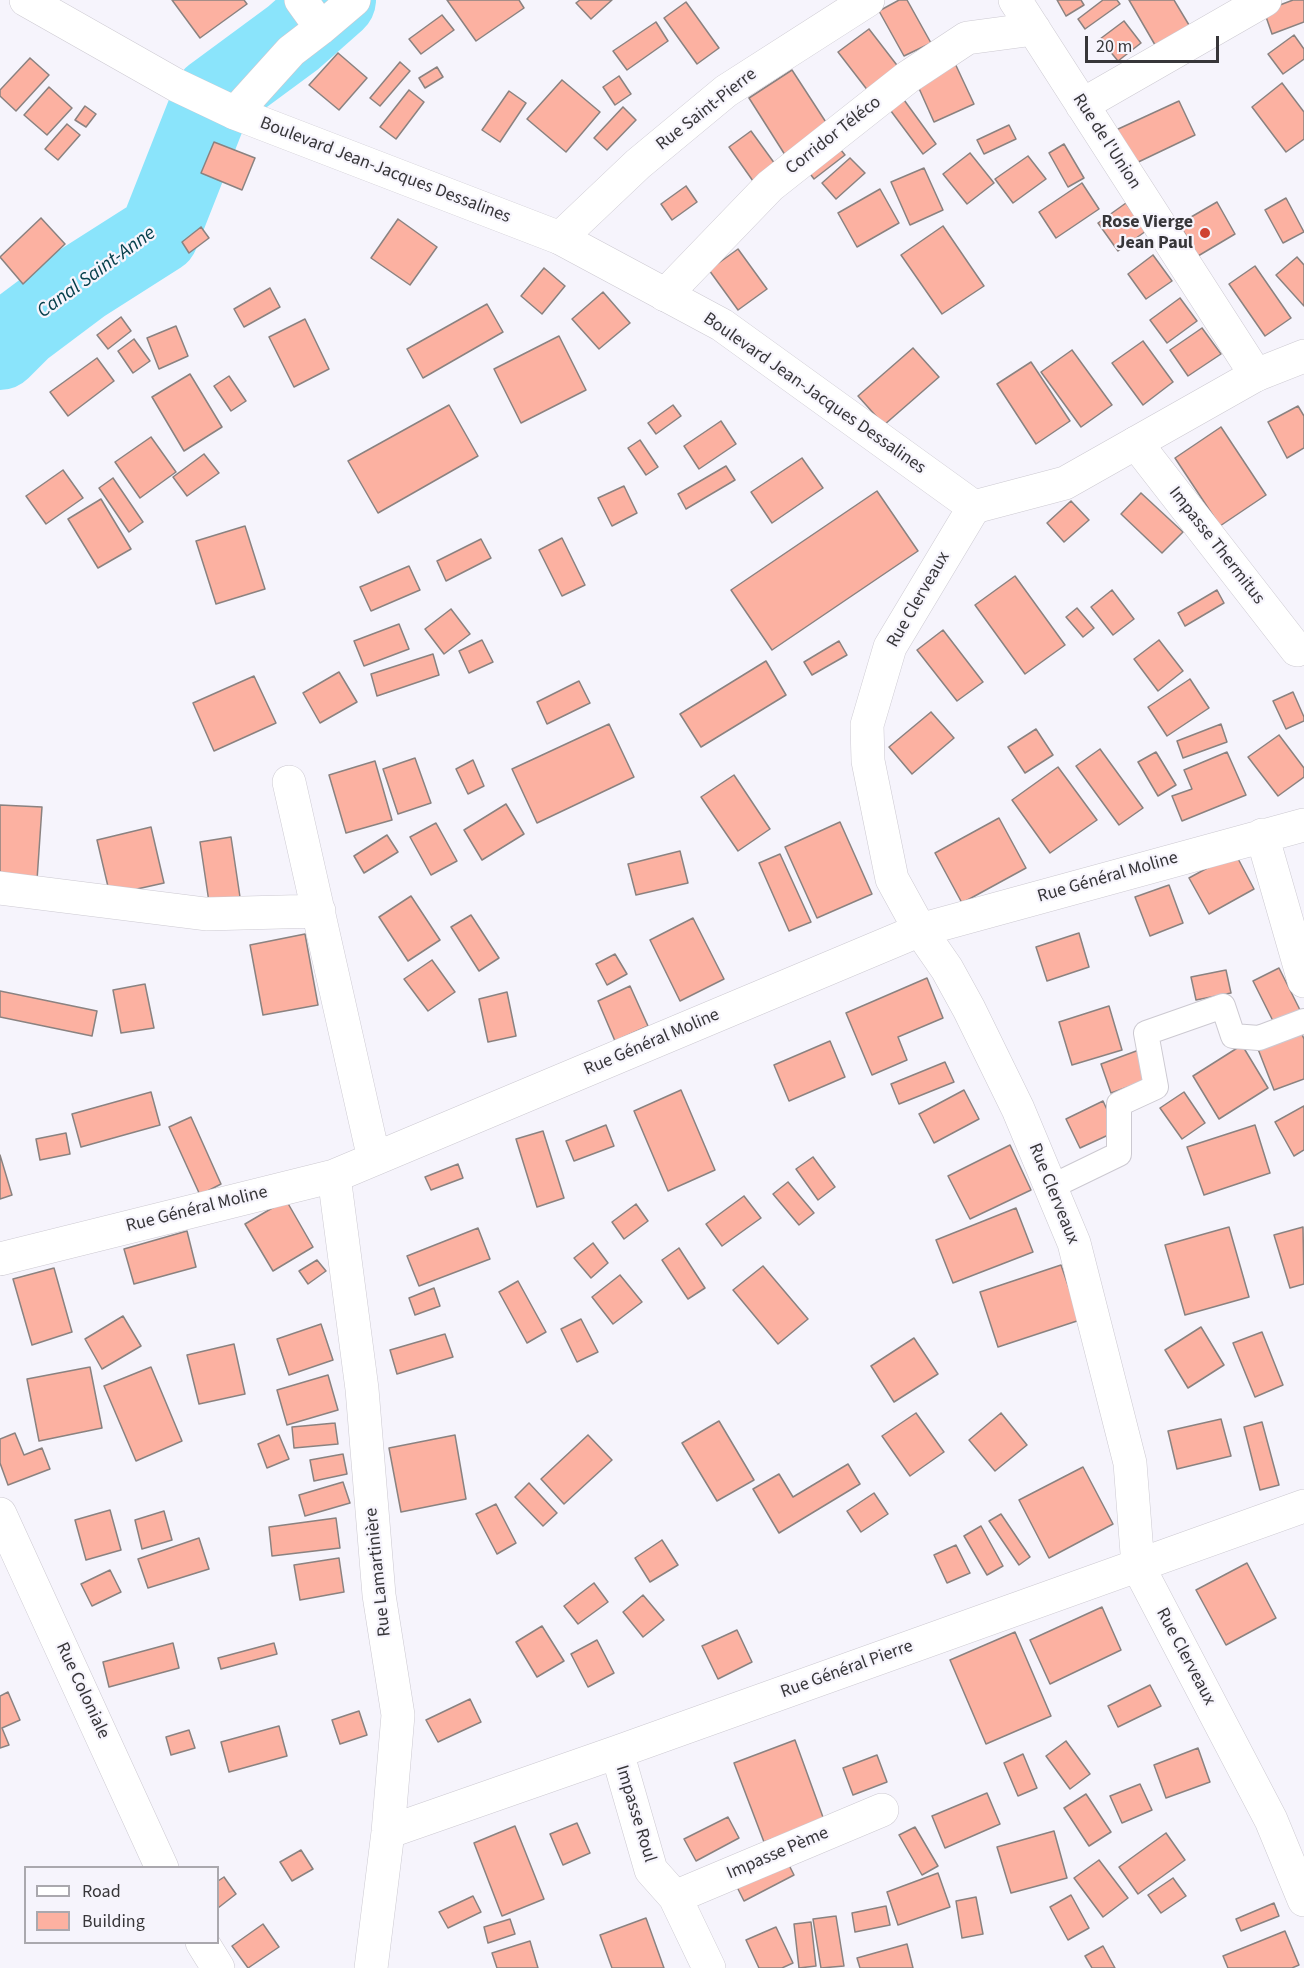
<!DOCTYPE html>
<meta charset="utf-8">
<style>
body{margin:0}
#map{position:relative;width:1304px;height:1968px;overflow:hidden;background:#f6f4fc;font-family:"Source Sans 3",sans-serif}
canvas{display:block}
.legend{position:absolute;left:24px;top:1866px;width:195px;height:78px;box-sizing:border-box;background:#f6f4fc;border:2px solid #aaa8ae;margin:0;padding:8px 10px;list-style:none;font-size:18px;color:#373639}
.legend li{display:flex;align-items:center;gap:12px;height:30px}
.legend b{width:30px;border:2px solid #aaa8ae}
.scale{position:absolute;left:1085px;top:36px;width:134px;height:27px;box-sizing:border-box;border:3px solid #373639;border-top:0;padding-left:8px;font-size:18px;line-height:21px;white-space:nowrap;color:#373639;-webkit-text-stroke:4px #f6f4fc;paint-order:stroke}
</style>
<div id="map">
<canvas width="1304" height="1968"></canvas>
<ul class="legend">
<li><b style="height:8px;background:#fff"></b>Road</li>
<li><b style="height:16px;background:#fcb1a1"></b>Building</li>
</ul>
<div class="scale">20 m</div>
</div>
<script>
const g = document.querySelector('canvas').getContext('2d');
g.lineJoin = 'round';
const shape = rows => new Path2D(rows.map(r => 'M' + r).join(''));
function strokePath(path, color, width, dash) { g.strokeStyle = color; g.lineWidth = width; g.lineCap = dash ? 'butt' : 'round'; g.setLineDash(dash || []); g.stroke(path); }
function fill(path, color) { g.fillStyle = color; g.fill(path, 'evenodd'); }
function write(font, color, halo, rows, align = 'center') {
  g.font = font + ' "Source Sans 3",sans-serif'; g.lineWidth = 4.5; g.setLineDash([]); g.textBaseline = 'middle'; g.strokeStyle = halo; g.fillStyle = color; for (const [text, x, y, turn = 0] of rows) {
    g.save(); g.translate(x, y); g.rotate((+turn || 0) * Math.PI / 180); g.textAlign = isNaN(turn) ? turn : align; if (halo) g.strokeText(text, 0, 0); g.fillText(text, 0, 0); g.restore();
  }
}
strokePath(shape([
 [0,350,22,328,82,283,159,234,213,97,293,38,336,0]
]), '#8ae4fb', 80);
const building = shape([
 [172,0,244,0,247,4,200,38,172,0],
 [447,0,519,0,524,8,476,41,447,0],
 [580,0,612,0,591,19,576,3,580,0],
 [899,0,907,0,931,43,904,56,879,11,899,0],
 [1057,0,1081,0,1084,5,1066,16,1057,0],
 [1103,0,1117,0,1120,4,1085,29,1078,19,1103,0],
 [1129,0,1174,0,1192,30,1158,50,1129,0],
 [1293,0,1304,0,1304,22,1272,34,1264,11,1293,0],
 [686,2,719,48,697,64,664,18,686,2],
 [442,15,454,30,421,54,409,39,442,15],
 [1124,21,1141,43,1118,61,1100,39,1124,21],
 [656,22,668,41,627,70,613,51,656,22],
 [869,29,903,73,872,96,838,52,869,29],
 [1294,35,1304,49,1304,59,1283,74,1268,54,1294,35],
 [338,53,367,78,339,110,309,85,338,53],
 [952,57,974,104,934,122,913,75,952,57],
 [30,58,49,75,16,111,0,96,0,90,30,58],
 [400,62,410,71,380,106,370,98,400,62],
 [437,67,443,77,425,88,419,78,437,67],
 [792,70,831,130,787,158,749,98,792,70],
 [619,76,631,94,615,105,603,87,619,76],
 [562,80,600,112,566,152,527,119,562,80],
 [1282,83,1304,112,1304,139,1286,152,1252,107,1282,83],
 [49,87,72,108,47,135,24,115,49,87],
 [409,90,424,102,396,139,380,127,409,90],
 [509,91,526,103,500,142,482,130,509,91],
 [899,93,936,144,923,154,885,103,899,93],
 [1179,101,1195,135,1132,165,1116,130,1179,101],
 [85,106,96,114,86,127,75,120,85,106],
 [623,107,636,120,607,150,594,138,623,107],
 [67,124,80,135,58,160,45,149,67,124],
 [1009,125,1016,139,984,154,977,140,1009,125],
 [751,131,775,164,753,181,729,147,751,131],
 [832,139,845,155,814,179,802,163,832,139],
 [214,142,255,158,242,190,201,173,214,142],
 [1064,144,1084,178,1068,187,1049,153,1064,144],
 [970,153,994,183,967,204,943,174,970,153],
 [1028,156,1046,179,1013,203,995,179,1028,156],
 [850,158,865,173,836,199,822,183,850,158],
 [924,168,943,210,910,225,891,182,924,168],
 [1082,183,1099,209,1056,238,1039,212,1082,183],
 [686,186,697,202,672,220,661,204,686,186],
 [880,189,899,223,857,247,838,213,880,189],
 [1286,198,1304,232,1283,243,1265,210,1286,198],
 [1217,202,1235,234,1198,256,1179,224,1217,202],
 [1126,203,1146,231,1118,251,1098,223,1126,203],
 [41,218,65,244,23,284,0,257,41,218],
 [398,219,437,247,410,285,371,258,398,219],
 [943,226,984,286,942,314,901,255,943,226],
 [201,227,209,238,189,253,182,242,201,227],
 [738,249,767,289,738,310,709,270,738,249],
 [1153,255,1172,281,1146,299,1128,274,1153,255],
 [1297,257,1304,265,1304,306,1276,275,1297,257],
 [1255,266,1291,318,1265,336,1229,284,1255,266],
 [544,268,565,286,542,314,521,296,544,268],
 [270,288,280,307,244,327,234,309,270,288],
 [603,292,630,323,599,349,572,319,603,292],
 [1180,298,1197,321,1167,343,1150,320,1180,298],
 [487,304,503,332,423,378,407,349,487,304],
 [121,317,131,331,108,349,97,335,121,317],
 [305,319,329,369,294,387,269,337,305,319],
 [176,326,188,356,159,369,147,338,176,326],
 [1202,328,1221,354,1188,376,1170,350,1202,328],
 [559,336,586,390,521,423,494,369,559,336],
 [134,339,150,361,133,373,118,351,134,339],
 [1143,341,1173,382,1143,405,1112,363,1143,341],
 [913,348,939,377,884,425,858,396,913,348],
 [1072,350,1112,405,1081,427,1041,372,1072,350],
 [97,358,114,381,68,416,50,392,97,358],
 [1031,362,1070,421,1036,444,997,384,1031,362],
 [190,374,222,427,184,451,152,397,190,374],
 [229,376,246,401,231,411,214,386,229,376],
 [449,405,478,456,378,513,348,461,449,405],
 [673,405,681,416,656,434,648,423,673,405],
 [1298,406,1304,416,1304,448,1287,458,1268,422,1298,406],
 [721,421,736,444,699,469,684,446,721,421],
 [1221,427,1266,495,1220,526,1175,458,1221,427],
 [151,437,176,472,140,498,115,462,151,437],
 [640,440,658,467,646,475,628,448,640,440],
 [204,454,219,473,187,496,173,477,204,454],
 [802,458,823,488,772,523,751,492,802,458],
 [726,466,735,480,686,509,678,494,726,466],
 [63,470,83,498,46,524,26,496,63,470],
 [113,478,143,522,129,532,99,488,113,478],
 [624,486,637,513,612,526,598,498,624,486],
 [877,491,918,551,772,650,731,590,877,491],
 [1141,493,1183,532,1162,553,1121,514,1141,493],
 [101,499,131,549,98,568,68,519,101,499],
 [1071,501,1089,520,1064,542,1047,523,1071,501],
 [245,526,265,589,216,604,196,541,245,526],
 [562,538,585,585,562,596,539,550,562,538],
 [481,539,491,558,446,581,437,561,481,539],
 [409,566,420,590,371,611,360,587,409,566],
 [1015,576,1065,645,1025,674,975,605,1015,576],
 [1112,590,1134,619,1113,635,1091,607,1112,590],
 [1217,590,1224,603,1185,626,1178,613,1217,590],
 [1077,608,1094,628,1083,637,1066,617,1077,608],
 [451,609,470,634,444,654,425,629,451,609],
 [399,624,409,649,364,666,354,641,399,624],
 [943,630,983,682,957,701,917,650,943,630],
 [482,640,493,662,469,673,459,651,482,640],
 [1159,640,1183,671,1158,691,1134,659,1159,640],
 [839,641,847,655,812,675,804,662,839,641],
 [433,654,439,675,377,696,371,674,433,654],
 [766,661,786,695,701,747,680,714,766,661],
 [339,672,357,702,320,723,303,693,339,672],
 [254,676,276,723,214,751,193,703,254,676],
 [1190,679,1209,708,1167,736,1148,707,1190,679],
 [579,681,590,703,547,724,537,702,579,681],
 [1293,692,1304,717,1304,721,1286,729,1273,701,1293,692],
 [931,712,954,738,912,774,889,747,931,712],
 [609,724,634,777,537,823,512,769,609,724],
 [1221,724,1227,742,1183,758,1177,741,1221,724],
 [1036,729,1053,755,1025,773,1008,747,1036,729],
 [1279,735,1304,768,1304,777,1278,796,1248,757,1279,735],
 [1100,749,1143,808,1119,825,1076,766,1100,749],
 [1156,752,1176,785,1158,796,1138,762,1156,752],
 [1227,752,1246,795,1182,821,1172,796,1192,789,1184,770,1227,752],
 [415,758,431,803,398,814,383,769,415,758],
 [473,760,484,786,468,794,456,769,473,760],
 [375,761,392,820,346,833,329,775,375,761],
 [1058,767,1097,820,1050,853,1012,800,1058,767],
 [734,775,770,829,738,851,701,797,734,775],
 [506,804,524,834,482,860,464,830,506,804],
 [0,805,42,807,37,880,0,877,0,805],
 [999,818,1026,868,962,903,935,853,999,818],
 [840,822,872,894,817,918,785,847,840,822],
 [436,823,457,861,431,875,410,837,436,823],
 [151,827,164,883,110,895,97,840,151,827],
 [387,835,398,852,364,873,354,856,387,835],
 [231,837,240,897,209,902,200,842,231,837],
 [680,851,688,883,636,895,628,864,680,851],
 [1235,853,1254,889,1209,914,1189,878,1235,853],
 [780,854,811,922,789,931,759,863,780,854],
 [1169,885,1183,923,1150,936,1135,897,1169,885],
 [411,896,440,940,408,961,379,917,411,896],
 [471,915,499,958,479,971,451,927,471,915],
 [693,918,724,979,680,1001,650,940,693,918],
 [1079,933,1089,967,1047,981,1036,947,1079,933],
 [305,934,318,1005,263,1015,250,945,305,934],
 [615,954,627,974,607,985,596,964,615,954],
 [432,960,455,992,428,1011,404,979,432,960],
 [1279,968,1300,1010,1274,1023,1253,981,1279,968],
 [1226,970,1231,993,1196,1000,1191,977,1226,970],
 [927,978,943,1018,898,1037,907,1060,872,1075,846,1013,927,978],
 [145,984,154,1028,121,1033,113,990,145,984],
 [630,986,648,1026,615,1041,598,1001,630,986],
 [0,991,97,1011,92,1036,0,1017,0,991],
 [507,992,516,1036,488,1042,479,999,507,992],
 [1109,1006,1122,1050,1072,1065,1059,1022,1109,1006],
 [1301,1032,1304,1039,1304,1079,1274,1090,1258,1049,1301,1032],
 [830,1041,845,1077,789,1101,774,1065,830,1041],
 [1242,1045,1268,1088,1219,1119,1193,1076,1242,1045],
 [1139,1050,1150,1079,1111,1093,1101,1064,1139,1050],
 [945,1062,954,1082,899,1104,891,1084,945,1062],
 [681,1090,715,1170,668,1191,634,1111,681,1090],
 [964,1090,979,1119,934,1143,919,1114,964,1090],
 [151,1092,160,1125,81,1147,72,1114,151,1092],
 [1184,1092,1205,1123,1182,1139,1160,1108,1184,1092],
 [1103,1101,1117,1131,1080,1148,1066,1119,1103,1101],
 [1304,1106,1304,1150,1294,1156,1275,1122,1304,1106],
 [191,1117,221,1184,200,1195,169,1127,191,1117],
 [606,1125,614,1146,574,1161,566,1141,606,1125],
 [1255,1125,1270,1173,1204,1195,1187,1147,1255,1125],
 [543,1131,564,1198,537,1207,516,1139,543,1131],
 [66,1133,70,1154,40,1160,36,1139,66,1133],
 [1010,1145,1031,1190,970,1219,948,1176,1010,1145],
 [0,1155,12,1195,0,1199,0,1155],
 [813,1157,835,1187,818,1200,796,1169,813,1157],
 [458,1164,463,1178,431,1190,425,1177,458,1164],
 [788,1182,814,1213,799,1225,773,1194,788,1182],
 [744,1196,761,1218,722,1246,706,1224,744,1196],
 [286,1200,313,1247,273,1271,245,1224,286,1200],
 [636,1204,648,1221,624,1239,612,1222,636,1204],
 [1016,1208,1033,1252,953,1283,936,1240,1016,1208],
 [1229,1227,1249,1297,1185,1315,1165,1245,1229,1227],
 [1303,1227,1304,1284,1290,1288,1274,1235,1303,1227],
 [478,1228,490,1259,419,1286,407,1256,478,1228],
 [187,1231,196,1267,134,1284,124,1249,187,1231],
 [593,1243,608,1263,591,1278,574,1258,593,1243],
 [679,1248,705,1288,688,1299,662,1260,679,1248],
 [317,1260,326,1271,308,1284,299,1271,317,1260],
 [1061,1265,1080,1320,998,1347,980,1292,1061,1265],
 [763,1266,808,1319,778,1344,733,1290,763,1266],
 [54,1268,72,1332,32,1345,13,1279,54,1268],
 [620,1275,642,1302,613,1324,592,1297,620,1275],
 [518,1281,546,1332,527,1343,499,1292,518,1281],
 [434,1288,440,1306,415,1315,409,1298,434,1288],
 [123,1316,141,1346,102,1369,85,1339,123,1316],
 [581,1319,598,1352,577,1362,561,1329,581,1319],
 [321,1324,333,1360,289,1375,277,1339,321,1324],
 [1201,1327,1224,1365,1188,1388,1165,1350,1201,1327],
 [1262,1332,1283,1385,1255,1397,1233,1343,1262,1332],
 [445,1334,453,1357,397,1374,390,1350,445,1334],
 [914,1338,938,1374,894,1402,871,1366,914,1338],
 [234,1344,245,1394,199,1404,187,1355,234,1344],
 [90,1367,102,1428,39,1441,27,1379,90,1367],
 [151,1367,182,1441,136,1461,104,1386,151,1367],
 [328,1375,338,1410,287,1425,277,1390,328,1375],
 [916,1413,944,1452,910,1476,882,1436,916,1413],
 [1001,1413,1027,1445,995,1471,969,1440,1001,1413],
 [1221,1419,1231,1456,1177,1469,1168,1431,1221,1419],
 [719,1421,754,1480,717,1501,682,1443,719,1421],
 [1262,1422,1279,1485,1260,1490,1244,1427,1262,1422],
 [335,1423,338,1444,294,1448,292,1427,335,1423],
 [15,1433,24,1455,42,1448,50,1469,8,1485,0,1463,0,1439,15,1433],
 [279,1435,289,1459,267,1468,258,1444,279,1435],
 [455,1435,466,1499,401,1512,389,1448,455,1435],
 [588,1435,612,1460,564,1504,541,1479,588,1435],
 [343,1454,347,1474,314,1481,310,1460,343,1454],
 [848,1464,860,1484,779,1533,753,1489,779,1474,793,1497,848,1464],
 [1083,1467,1113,1524,1049,1558,1019,1500,1083,1467],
 [343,1482,350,1503,305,1516,299,1495,343,1482],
 [529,1483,557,1513,543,1526,515,1497,529,1483],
 [874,1493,888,1514,861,1532,847,1511,874,1493],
 [496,1504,516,1543,497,1554,476,1514,496,1504],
 [110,1510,121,1550,86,1560,75,1520,110,1510],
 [164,1511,172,1540,142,1549,135,1520,164,1511],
 [1001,1514,1030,1557,1019,1565,989,1521,1001,1514],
 [336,1518,340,1548,272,1556,269,1527,336,1518],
 [981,1526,1003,1566,987,1575,964,1536,981,1526],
 [199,1538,209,1569,148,1588,138,1559,199,1538],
 [662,1540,678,1565,650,1582,635,1558,662,1540],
 [956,1545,970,1573,947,1583,934,1555,956,1545],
 [339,1558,344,1592,300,1600,294,1565,339,1558],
 [1247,1563,1276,1618,1226,1645,1196,1590,1247,1563],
 [110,1570,121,1592,92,1606,81,1584,110,1570],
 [594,1583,608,1602,578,1624,564,1606,594,1583],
 [643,1595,664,1620,643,1637,623,1612,643,1595],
 [1102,1607,1121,1650,1050,1684,1030,1640,1102,1607],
 [542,1626,564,1661,537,1677,516,1642,542,1626],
 [737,1630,752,1662,718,1679,702,1646,737,1630],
 [1015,1632,1051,1716,986,1744,950,1660,1015,1632],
 [597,1640,614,1673,588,1687,571,1654,597,1640],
 [173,1643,179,1668,109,1687,103,1662,173,1643],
 [274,1643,277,1654,221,1669,218,1658,274,1643],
 [1150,1685,1161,1706,1118,1727,1108,1706,1150,1685],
 [8,1692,20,1720,2,1728,9,1745,0,1748,0,1696,8,1692],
 [470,1699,481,1722,438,1742,426,1720,470,1699],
 [359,1711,367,1735,340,1744,332,1720,359,1711],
 [279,1726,287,1756,229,1772,221,1742,279,1726],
 [189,1730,195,1748,171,1755,166,1737,189,1730],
 [795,1740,824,1820,764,1842,734,1763,795,1740],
 [1066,1741,1090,1774,1070,1789,1046,1756,1066,1741],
 [1198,1748,1210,1782,1166,1798,1154,1765,1198,1748],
 [1023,1754,1037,1788,1018,1796,1004,1763,1023,1754],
 [877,1755,887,1782,853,1795,843,1768,877,1755],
 [1140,1784,1152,1810,1122,1823,1110,1796,1140,1784],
 [987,1793,1000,1824,945,1848,932,1816,987,1793],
 [1086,1794,1111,1832,1089,1846,1064,1808,1086,1794],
 [728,1817,739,1838,696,1861,684,1839,728,1817],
 [577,1823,590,1853,563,1865,550,1834,577,1823],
 [515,1826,544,1899,502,1916,474,1843,515,1826],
 [915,1827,938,1866,922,1875,899,1835,915,1827],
 [1054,1831,1067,1878,1011,1893,997,1847,1054,1831],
 [1166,1833,1185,1860,1138,1894,1119,1867,1166,1833],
 [301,1850,313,1869,292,1881,280,1862,301,1850],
 [786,1859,794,1875,744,1901,736,1885,786,1859],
 [1099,1860,1128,1898,1103,1917,1074,1878,1099,1860],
 [938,1873,950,1907,898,1925,887,1892,938,1873],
 [224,1877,236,1894,218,1908,218,1881,224,1877],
 [1173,1878,1186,1896,1161,1913,1148,1895,1173,1878],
 [1071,1895,1089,1928,1068,1940,1050,1907,1071,1895],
 [473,1896,481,1912,448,1928,439,1912,473,1896],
 [976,1897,983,1934,962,1938,956,1901,976,1897],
 [1274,1903,1279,1916,1241,1931,1236,1919,1274,1903],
 [886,1906,890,1925,855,1932,852,1913,886,1906],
 [836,1916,844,1966,821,1968,813,1919,836,1916],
 [646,1918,664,1968,612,1968,600,1935,646,1918],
 [510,1919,515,1934,488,1943,484,1927,510,1919],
 [811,1922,816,1966,799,1968,794,1924,811,1922],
 [263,1924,279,1947,248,1968,232,1946,263,1924],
 [776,1927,793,1963,782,1968,759,1968,746,1940,776,1927],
 [1285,1931,1299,1965,1292,1968,1228,1968,1223,1956,1285,1931],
 [530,1941,538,1968,497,1968,492,1953,530,1941],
 [907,1944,913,1968,860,1968,857,1958,907,1944],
 [1103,1946,1115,1968,1092,1968,1085,1956,1103,1946]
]);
fill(building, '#fcb1a1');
strokePath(building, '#8a8280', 1.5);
const lane = shape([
 [1051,1187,1119,1154,1119,1104,1156,1087,1146,1033,1223,1006,1233,1036,1259,1038,1304,1021]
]);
const street = shape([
 [301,0,321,28],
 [1015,0,1256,375],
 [1082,105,1265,0],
 [235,113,291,51,321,28,354,0],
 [560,238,638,164,726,91,868,0],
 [665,295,770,186,908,77,967,38,1034,29],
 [1136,443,1297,650],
 [974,507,890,647,867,725,868,761,892,879,920,930,947,969,969,1009,1018,1109,1074,1243,1130,1463,1138,1566,1271,1820,1304,1900],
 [289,782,374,1159],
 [1262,835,1304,981],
 [0,888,206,914,319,911],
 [334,1176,362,1389,379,1595,398,1715,388,1832,371,1968],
 [0,1259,334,1176,920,930,1304,825],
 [0,1514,162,1868],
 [617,1752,651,1870,675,1897,709,1968],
 [388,1832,617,1752,1304,1506],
 [675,1897,882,1810],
 [202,1942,218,1968]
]);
const secondary = shape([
 [26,0,176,85,235,113,560,238,722,325,974,507,1065,483,1256,375,1304,356]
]);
strokePath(lane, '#ccc9d1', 26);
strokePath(street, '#ccc9d1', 34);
strokePath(secondary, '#ccc9d1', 34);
strokePath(lane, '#fff', 24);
strokePath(street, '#fff', 33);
strokePath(secondary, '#fff', 33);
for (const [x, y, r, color] of [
 [1205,233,6,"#cf4232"]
]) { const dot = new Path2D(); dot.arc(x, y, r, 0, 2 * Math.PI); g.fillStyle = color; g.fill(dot); strokePath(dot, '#f6f4fc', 2); }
write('18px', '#373639', '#f6f4fc', [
 ["Rue Saint-Pierre",707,110,-38],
 ["Corridor Téléco",834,136,-38],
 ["Rue de l'Union",1106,142,57],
 ["Boulevard Jean-Jacques Dessalines",385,171,21],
 ["Boulevard Jean-Jacques Dessalines",814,394,35],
 ["Impasse Thermitus",1216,546,52],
 ["Rue Clerveaux",919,600,-60],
 ["Rue Général Moline",1108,878,-16],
 ["Rue Général Moline",652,1043,-23],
 ["Rue Clerveaux",1053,1194,68],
 ["Rue Général Moline",197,1210,-14],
 ["Rue Lamartinière",379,1572,-96],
 ["Rue Clerveaux",1185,1657,62],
 ["Rue Général Pierre",847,1670,-20],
 ["Rue Coloniale",82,1691,65],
 ["Impasse Roul",635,1814,73],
 ["Impasse Pème",778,1854,-23]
]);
write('bold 18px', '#373639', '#f6f4fc', [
 ["Rose Vierge",1193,223],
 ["Jean Paul",1193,244]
], 'right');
write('italic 20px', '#06404c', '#f6f4fc', [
 ["Canal Saint-Anne",97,273,-36]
]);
</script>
